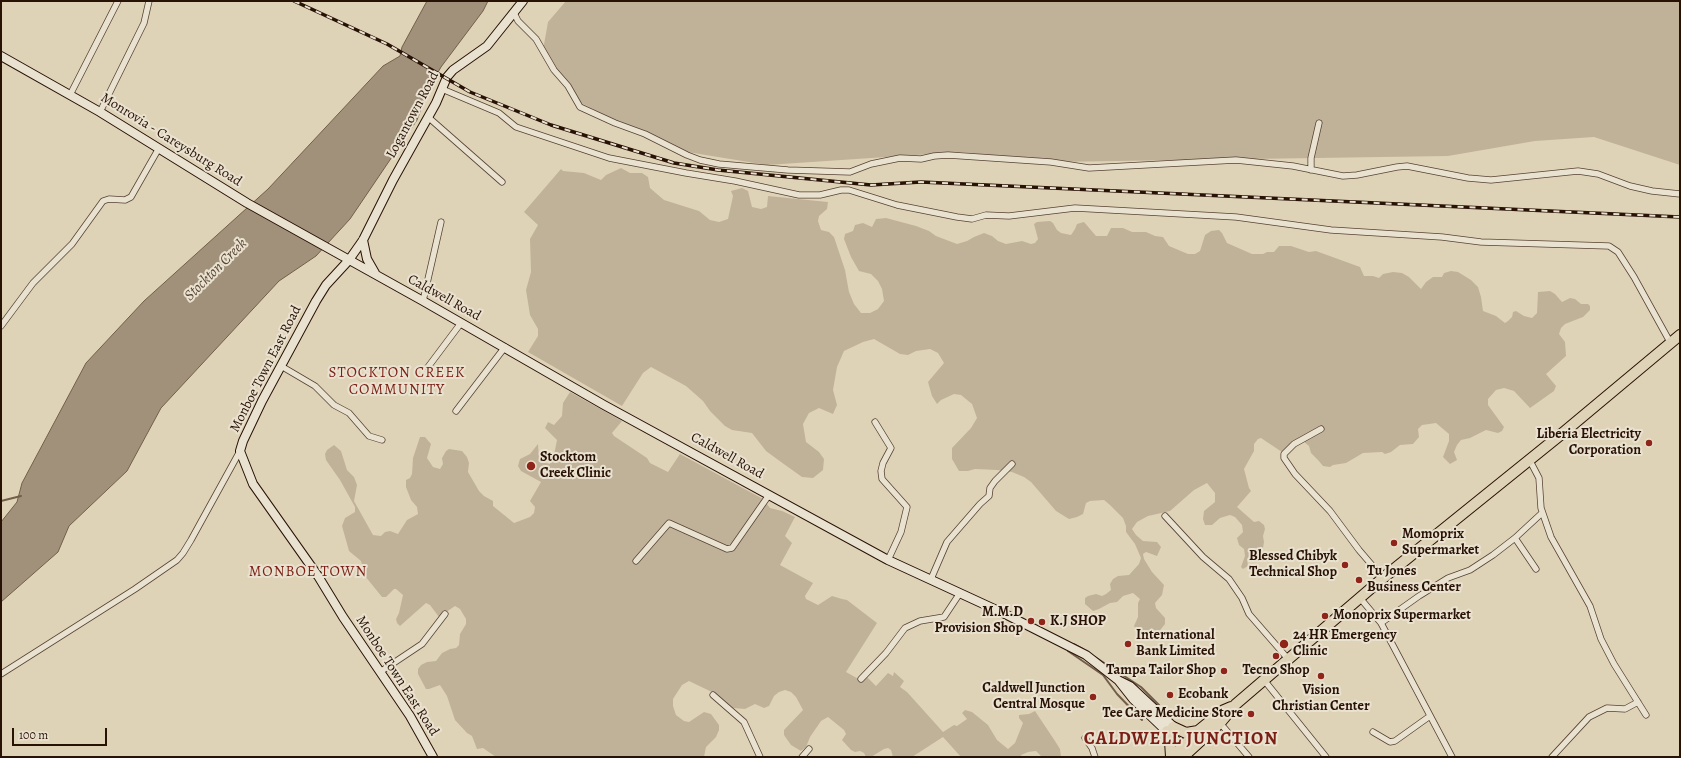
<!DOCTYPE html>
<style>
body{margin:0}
#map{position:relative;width:1681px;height:758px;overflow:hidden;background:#dfd3b7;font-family:Alegreya,serif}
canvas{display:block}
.frame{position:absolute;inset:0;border:2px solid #281105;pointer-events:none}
.scale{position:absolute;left:12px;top:728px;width:95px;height:18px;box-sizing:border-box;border:2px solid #281105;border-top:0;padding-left:5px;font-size:12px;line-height:14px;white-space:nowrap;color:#281105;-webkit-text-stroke:3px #eae2d0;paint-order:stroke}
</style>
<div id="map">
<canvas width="1681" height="758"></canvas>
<div class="frame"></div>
<div class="scale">100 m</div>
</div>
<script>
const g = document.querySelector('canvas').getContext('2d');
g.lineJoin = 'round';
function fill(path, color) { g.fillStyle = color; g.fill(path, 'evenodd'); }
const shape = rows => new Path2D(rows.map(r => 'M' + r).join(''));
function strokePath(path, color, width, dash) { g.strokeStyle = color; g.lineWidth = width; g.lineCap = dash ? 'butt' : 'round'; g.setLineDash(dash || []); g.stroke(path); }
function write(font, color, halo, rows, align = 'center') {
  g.font = font + ' Alegreya,serif'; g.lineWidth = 4; g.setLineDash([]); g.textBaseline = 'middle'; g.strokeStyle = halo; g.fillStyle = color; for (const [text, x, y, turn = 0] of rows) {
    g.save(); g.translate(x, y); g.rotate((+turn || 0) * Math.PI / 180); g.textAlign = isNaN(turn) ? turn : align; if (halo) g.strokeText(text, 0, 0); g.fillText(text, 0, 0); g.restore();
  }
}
fill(shape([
 [566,1,1680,1,1680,165,1594,137,1535,141,1448,156,1052,162,961,152,767,165,675,150,577,101,543,50,548,22],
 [621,168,630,173,642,173,648,177,650,188,664,200,699,211,710,220,719,222,728,219,733,196,731,191,742,188,748,191,752,207,761,209,767,207,768,196,828,202,827,209,819,216,818,221,821,230,829,232,834,237,845,270,849,292,854,304,861,313,870,313,878,309,884,301,882,289,878,281,871,274,859,271,851,257,844,239,845,234,853,231,855,225,863,223,872,227,876,219,886,218,916,226,929,231,936,236,957,244,967,241,974,237,984,233,992,236,998,241,1006,244,1022,241,1031,244,1035,243,1038,239,1034,224,1037,222,1050,221,1053,223,1057,230,1061,233,1071,235,1075,229,1077,224,1084,222,1096,236,1107,236,1111,228,1123,228,1132,232,1146,232,1155,236,1163,237,1169,246,1188,254,1195,254,1200,251,1205,235,1211,231,1219,230,1222,233,1227,243,1252,254,1263,254,1267,252,1274,252,1279,246,1291,246,1309,252,1316,251,1360,267,1364,276,1373,276,1379,278,1383,274,1393,272,1402,273,1409,277,1421,289,1426,282,1433,277,1442,277,1444,273,1451,271,1458,272,1471,280,1478,287,1481,297,1483,311,1496,316,1505,323,1508,321,1512,317,1513,312,1516,311,1524,316,1532,318,1537,313,1538,292,1550,291,1555,294,1562,302,1570,298,1575,299,1581,304,1588,304,1590,306,1590,310,1583,317,1565,324,1561,328,1559,334,1565,342,1566,356,1546,374,1556,386,1554,391,1530,408,1514,391,1504,388,1496,390,1488,399,1488,405,1504,427,1502,431,1498,433,1486,430,1470,438,1461,440,1457,445,1454,452,1457,460,1450,464,1443,457,1449,441,1449,434,1436,423,1422,425,1418,429,1419,437,1413,444,1400,445,1391,452,1385,454,1382,452,1363,453,1346,463,1333,465,1330,467,1323,466,1318,460,1311,453,1309,446,1303,441,1282,452,1261,438,1258,439,1254,444,1254,451,1244,469,1249,488,1251,491,1237,507,1254,522,1259,521,1264,525,1265,529,1263,536,1264,542,1263,548,1258,551,1253,552,1247,559,1248,566,1243,569,1241,567,1245,556,1244,549,1239,545,1237,538,1243,532,1242,525,1235,517,1230,515,1220,518,1212,525,1205,525,1203,519,1204,511,1215,502,1215,493,1207,483,1194,490,1170,511,1148,516,1137,522,1132,529,1136,535,1143,541,1157,542,1161,547,1157,556,1146,552,1143,554,1144,559,1152,572,1164,585,1162,595,1155,603,1156,608,1165,618,1165,624,1157,634,1151,637,1144,636,1138,632,1134,626,1138,617,1138,603,1140,599,1133,593,1123,596,1117,602,1110,603,1099,609,1093,611,1085,604,1085,598,1088,596,1096,594,1102,596,1106,594,1111,590,1110,584,1113,579,1118,576,1129,575,1139,564,1141,558,1135,544,1126,532,1126,526,1123,518,1110,505,1104,500,1090,501,1086,503,1083,514,1077,517,1069,519,1056,511,1031,482,1024,477,1012,472,997,470,975,469,968,471,959,471,952,459,952,448,971,428,977,418,972,404,961,395,954,394,941,400,937,404,932,396,928,382,944,363,938,353,930,349,916,351,908,355,900,354,874,339,863,342,844,351,837,367,833,390,837,405,833,414,819,408,809,413,803,424,806,442,819,452,824,459,823,470,813,478,802,477,781,462,766,451,752,433,732,430,725,426,710,411,703,401,686,386,651,367,643,373,622,406,528,352,538,336,538,329,530,315,526,290,531,272,530,239,538,225,524,212,561,169,563,171,584,173,601,180,606,175],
 [570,392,622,421,612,433,614,436,647,458,650,463,668,472,680,454,763,499,770,508,782,511,795,517,785,536,792,543,780,565,813,583,805,596,806,599,818,605,832,596,842,599,847,600,877,623,846,672,862,681,867,677,876,686,888,673,893,676,894,672,904,681,900,687,907,692,943,732,954,725,957,726,967,719,962,713,965,710,972,712,988,725,997,740,1008,749,1015,743,1023,723,1019,718,1019,715,1029,714,1035,711,1055,741,1060,749,1061,757,1042,757,1036,751,1028,752,1021,755,1022,757,961,757,943,737,912,757,893,757,891,750,888,748,884,749,871,757,866,757,864,753,860,751,855,752,851,750,842,740,846,734,844,730,828,717,821,721,810,737,806,747,801,751,791,745,784,735,784,730,803,710,796,697,791,692,785,690,779,692,774,696,769,706,764,708,755,704,745,709,733,708,716,694,689,681,682,685,673,699,673,706,676,715,684,721,689,722,704,712,711,714,719,725,719,730,716,737,706,747,704,757,496,757,483,748,477,749,472,736,467,733,455,720,447,696,440,685,429,689,426,689,418,674,418,669,421,665,427,662,436,661,442,653,450,649,456,648,459,645,460,634,466,624,466,619,460,609,455,606,439,617,430,605,426,603,400,626,397,623,396,619,399,613,403,595,396,589,394,589,386,597,382,597,365,576,361,561,349,551,342,526,345,518,355,512,355,507,340,480,326,460,325,454,327,450,334,445,341,451,347,470,354,477,357,485,354,501,373,535,381,536,385,532,390,531,398,534,407,520,418,514,417,507,411,500,406,487,406,480,410,478,412,474,413,458,420,437,425,437,431,444,427,458,433,467,440,469,443,464,442,458,446,451,449,449,462,451,467,457,469,463,468,472,479,491,484,496,493,501,493,506,514,523,530,517,534,513,535,507,530,501,541,482,521,471,518,466,520,459,530,454,538,444,539,458,542,462,550,464,554,455,557,440,545,428,548,422,554,425,562,416,563,403]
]), '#c0b299');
const water = shape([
 [427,1,488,1,483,11,441,67,429,88,417,120,350,219,316,256,279,281,161,408,127,471,69,526,58,552,1,602,1,522,17,502,22,483,86,363,144,301,268,189,383,66,400,56,402,47,427,1]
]);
fill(water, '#a1917a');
strokePath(water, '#715e4b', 1);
strokePath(shape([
 [1,501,21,496],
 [1074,644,1083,649],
 [1068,651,1103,675,1117,694,1142,720],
 [1095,657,1141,687,1159,705]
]), '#715e4b', 2);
const street = shape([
 [514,13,518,21,536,39,554,70,568,86,580,107,615,123,645,134,687,155,700,160,719,164,788,170,850,172,871,164,900,158,921,159,934,156,948,155,1051,162,1089,168,1236,160,1293,166,1343,176,1357,175,1397,167,1407,166,1468,178,1491,180,1578,171,1598,174,1630,186,1652,191,1680,194],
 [442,89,499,113,516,127,609,158,686,173,735,181,799,195,820,195,841,190,849,190,897,205,957,217,972,219,986,215,1009,216,1075,208,1236,217,1331,230,1442,237,1481,242,1609,246,1618,252,1634,277,1670,342],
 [70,95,118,1],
 [100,112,144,23,149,1],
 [428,117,502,182],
 [1311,170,1311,158,1319,123],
 [423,301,441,222],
 [1,326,33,283,72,244,103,201,109,199,125,200,131,197,159,148],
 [281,366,315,386,334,405,349,413,369,436,382,440],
 [428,367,461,323],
 [456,411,505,347],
 [875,422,891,448,883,463,881,471,882,479,907,507,901,532,888,560],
 [1321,429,1294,444,1284,454,1284,458,1295,474,1330,511,1359,550,1383,578],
 [1529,459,1539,478,1541,508,1551,537,1590,606,1601,639,1614,664,1646,715],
 [1165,516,1203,557,1229,579,1242,598,1249,614,1289,660],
 [1515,538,1536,569],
 [636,561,669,523,727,549,732,548,769,495],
 [931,579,947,542,980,504,989,496,990,488,995,481,1012,464],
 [1360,598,1381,623,1452,757],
 [1381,623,1419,596,1448,578,1470,570,1493,555,1515,538,1542,513],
 [380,672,422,644,445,614],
 [1,674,135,589,177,560,183,553,191,540,240,451],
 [861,679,886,653,905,628,920,621,944,617,960,593],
 [1264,680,1326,757],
 [713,695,744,722,760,757],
 [1220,723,1249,757],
 [1373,732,1390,742,1395,741,1430,716],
 [1085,738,1092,748,1095,757],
 [802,757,809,749],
 [1552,757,1589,717,1607,708,1625,709,1638,702]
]);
const secondary = shape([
 [1,56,100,112,247,203,423,301,604,405,888,560,1003,613,1086,655,1118,680,1133,699,1187,751],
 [363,240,367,259,375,273],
 [1118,680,1130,686,1178,731],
 [433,757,410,716,343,617,318,576,253,484,240,451,243,441,262,401,316,301,326,285,349,260,363,240,393,180,436,103,447,77,453,70,487,46,523,1]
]);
const highway = shape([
 [1173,727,1186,733,1198,731],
 [1167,731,1170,741,1171,757],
 [1172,757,1198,731,1224,710,1231,707],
 [1183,757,1220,723,1236,704,1383,578,1564,432,1680,335]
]);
strokePath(street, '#564232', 7);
strokePath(secondary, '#281105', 10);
strokePath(highway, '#281105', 12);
strokePath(street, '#eae2d0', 5.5);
strokePath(secondary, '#eae2d0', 8);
strokePath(highway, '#dfd3b7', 10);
const rail = shape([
 [294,1,387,44,470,92,551,125,674,163,718,170,871,185,921,182,1680,217]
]);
strokePath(rail, '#281105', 3.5);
strokePath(rail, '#eae2d0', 2, [6]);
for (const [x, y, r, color] of [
 [1649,443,4,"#8f2418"],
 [531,466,5,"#8f2418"],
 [1394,543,4,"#8f2418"],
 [1345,565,4,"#8f2418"],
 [1359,580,4,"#8f2418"],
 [1325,616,4,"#8f2418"],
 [1031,621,4,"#8f2418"],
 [1042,622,4,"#8f2418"],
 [1128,644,4,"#8f2418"],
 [1284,644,5,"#8f2418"],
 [1276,656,4,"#8f2418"],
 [1224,671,4,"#8f2418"],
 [1321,676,4,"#8f2418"],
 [1170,695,4,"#8f2418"],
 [1093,697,4,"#8f2418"],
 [1251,714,4,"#8f2418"]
]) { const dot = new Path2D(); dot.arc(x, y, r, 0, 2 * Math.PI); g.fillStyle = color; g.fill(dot); strokePath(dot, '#eae2d0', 1.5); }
write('14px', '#281105', '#eae2d0', [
 ["Logantown Road",413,115,-62],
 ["Monrovia - Careysburg Road",171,140,32],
 ["Caldwell Road",444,298,29],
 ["Monboe Town East Road",266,369,-63],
 ["Caldwell Road",727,456,29],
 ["Monboe Town East Road",397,676,57]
]);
write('bold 14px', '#281105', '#eae2d0', [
 ["Liberia Electricity",1641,435,"right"],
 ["Corporation",1641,451,"right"],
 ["Stocktom",540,458],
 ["Creek Clinic",540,474],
 ["Momoprix",1402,535],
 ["Supermarket",1402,551],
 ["Blessed Chibyk",1337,557,"right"],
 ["Technical Shop",1337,573,"right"],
 ["Tu Jones",1367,572],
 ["Business Center",1367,588],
 ["M.M.D",1023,613,"right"],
 ["Provision Shop",1023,629,"right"],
 ["Monoprix Supermarket",1333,616],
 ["K.J SHOP",1050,622],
 ["International",1136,636],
 ["Bank Limited",1136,652],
 ["24 HR Emergency",1293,636],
 ["Clinic",1293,652],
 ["Tampa Tailor Shop",1216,671,"right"],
 ["Tecno Shop",1276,671,"center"],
 ["Caldwell Junction",1085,689,"right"],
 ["Central Mosque",1085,705,"right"],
 ["Vision",1321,691,"center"],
 ["Christian Center",1321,707,"center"],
 ["Ecobank",1178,695],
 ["Tee Care Medicine Store",1243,714,"right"]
], 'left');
write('italic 15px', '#584434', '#eae2d0', [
 ["Stockton Creek",216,270,-45]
]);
g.letterSpacing = '1px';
write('15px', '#7a1f14', '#eae2d0', [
 ["STOCKTON CREEK",397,373],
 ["COMMUNITY",397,390],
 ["MONBOE TOWN",308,572]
]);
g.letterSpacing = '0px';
g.letterSpacing = '1px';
write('bold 18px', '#7a1f14', '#eae2d0', [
 ["CALDWELL JUNCTION",1181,740]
]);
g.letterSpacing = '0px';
</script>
